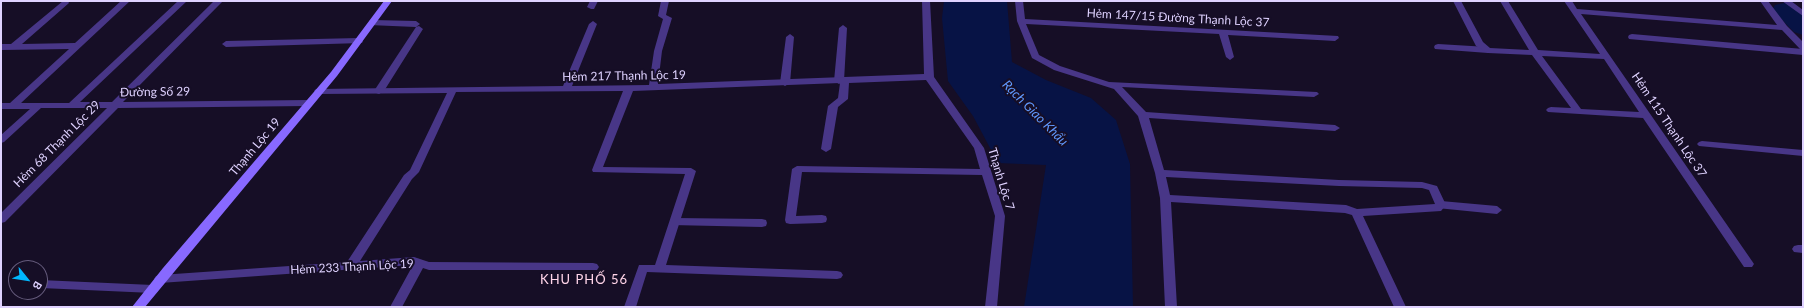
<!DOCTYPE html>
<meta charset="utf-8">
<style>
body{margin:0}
#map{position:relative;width:1804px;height:308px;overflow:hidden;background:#160e26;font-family:Lato,sans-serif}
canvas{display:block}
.frame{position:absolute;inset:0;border:2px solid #dfd2ff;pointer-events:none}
.north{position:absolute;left:8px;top:260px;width:40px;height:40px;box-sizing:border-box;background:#160e26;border:1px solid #665c7d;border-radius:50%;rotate:120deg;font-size:11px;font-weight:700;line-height:16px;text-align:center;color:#dfd2ff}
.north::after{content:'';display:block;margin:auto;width:14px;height:18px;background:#00b6fd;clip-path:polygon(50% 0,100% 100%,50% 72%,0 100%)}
</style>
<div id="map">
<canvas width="1804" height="308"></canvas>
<div class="frame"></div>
<div class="north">B</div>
</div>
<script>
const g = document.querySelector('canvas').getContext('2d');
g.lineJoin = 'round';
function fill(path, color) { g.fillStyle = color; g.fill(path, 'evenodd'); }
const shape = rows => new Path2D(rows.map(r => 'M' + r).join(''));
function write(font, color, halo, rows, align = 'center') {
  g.font = font + ' Lato,sans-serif'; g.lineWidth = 4; g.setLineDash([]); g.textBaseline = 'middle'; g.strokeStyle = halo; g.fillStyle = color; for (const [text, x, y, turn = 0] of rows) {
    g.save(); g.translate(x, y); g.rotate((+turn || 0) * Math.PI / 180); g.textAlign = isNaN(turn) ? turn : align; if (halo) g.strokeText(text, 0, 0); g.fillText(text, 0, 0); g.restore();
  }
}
fill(shape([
 [944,1,1007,1,1012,62,1046,80,1091,98,1116,120,1130,164,1133,307,1024,307,1046,165,998,163,973,116,948,81,942,18]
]), '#071345');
fill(shape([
 [1784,3,1793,5,1803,14,1803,35,1794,32,1772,10,1775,5,1784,3]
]), '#071345');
fill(shape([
 [372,20,416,21,420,24,416,27,369,25,369,21,372,20],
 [843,25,847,28,844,81,839,84,834,81,839,28,843,25],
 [419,26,423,29,384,91,379,94,376,93,374,91,416,27,419,26],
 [790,34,794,37,790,83,785,86,780,83,786,37,790,34],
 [1632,34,1803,49,1803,55,1629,39,1628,37,1629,35,1632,34],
 [1438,44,1488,47,1492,50,1488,53,1435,49,1434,47,1435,45,1438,44],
 [1441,201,1497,206,1502,210,1497,214,1437,208,1436,205,1441,201],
 [675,218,762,219,766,220,767,223,766,226,762,227,671,225,670,222,671,219,675,218]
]), '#483687');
fill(shape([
 [63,1,68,1,69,3,22,44,75,43,121,1,130,1,21,103,69,103,178,1,187,1,80,102,112,102,214,1,223,1,123,102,309,100,314,103,309,106,118,108,5,222,1,223,1,213,107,108,41,108,4,142,1,143,1,135,30,109,1,109,1,103,10,103,69,49,1,50,1,44,11,44,63,1],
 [590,1,598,1,594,9,591,9,587,7,590,1],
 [661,1,669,1,666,15,672,18,662,51,658,84,924,74,922,1,930,1,934,77,984,148,1005,216,997,307,985,307,995,216,982,175,802,172,796,216,822,215,826,216,827,219,826,222,822,223,790,224,786,223,785,220,792,169,797,166,980,169,974,148,926,80,849,83,848,99,838,107,831,149,826,152,821,149,828,106,838,98,840,83,633,91,603,167,691,168,696,171,666,265,837,271,841,272,843,275,841,278,837,279,647,272,636,307,624,307,639,265,655,265,685,174,593,172,592,170,623,91,456,92,419,172,412,179,360,261,414,257,429,262,593,263,597,264,599,267,597,270,429,270,423,268,402,307,390,307,413,265,160,283,156,282,154,279,156,276,160,275,347,262,404,175,410,170,447,93,319,94,314,91,316,89,563,86,589,24,593,21,597,24,572,86,649,85,654,51,663,19,658,16,661,1],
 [1015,1,1023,1,1025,19,1338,36,1339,38,1335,41,1228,35,1234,57,1230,60,1226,57,1219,34,1026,24,1039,55,1060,66,1109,82,1317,92,1319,94,1314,97,1122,87,1146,112,1335,125,1340,128,1335,131,1149,118,1164,170,1339,180,1422,182,1437,186,1446,205,1441,211,1363,216,1406,307,1394,307,1352,215,1345,213,1171,202,1177,307,1165,307,1160,198,1155,173,1138,116,1114,89,1054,70,1032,58,1017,21,1015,1],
 [1166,177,1339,186,1422,188,1429,190,1435,204,1357,209,1346,205,1170,195,1166,177],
 [1453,1,1461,1,1483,42,1490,48,1529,50,1500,1,1508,1,1538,50,1600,54,1564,1,1572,1,1577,9,1777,25,1760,1,1768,1,1787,26,1803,42,1803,50,1800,49,1782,30,1581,14,1752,261,1754,264,1752,267,1744,267,1643,118,1548,112,1546,110,1548,108,1551,107,1571,108,1532,55,1488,53,1476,46,1453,1],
 [1542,56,1604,59,1639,112,1581,109,1542,56],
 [1782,1,1791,1,1803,10,1803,16,1782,1],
 [359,38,362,39,363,41,362,43,226,47,222,44,226,41,359,38],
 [1702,141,1803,150,1803,156,1699,146,1697,144,1699,142,1702,141],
 [1798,245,1803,245,1803,253,1794,252,1792,249,1794,246,1798,245],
 [40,280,153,285,157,286,159,289,157,292,153,293,41,288,40,280]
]), '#483687');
fill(shape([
 [384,1,392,1,337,76,145,307,132,307,163,268,331,72,384,1]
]), '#8869ff');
write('12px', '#dfd2ff', '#160e26', [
 ["Hẻm 147/15 Đường Thạnh Lộc 37",1178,18,3],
 ["Hẻm 217 Thạnh Lộc 19",624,76,-1],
 ["Đường Số 29",155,92,-1],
 ["Hẻm 115 Thạnh Lộc 37",1669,125,56],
 ["Hẻm 68 Thạnh Lộc 29",57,144,-45],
 ["Thạnh Lộc 19",255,147,-50],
 ["Thạnh Lộc 7",1001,179,73],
 ["Hẻm 233 Thạnh Lộc 19",352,267,-3]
]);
write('italic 13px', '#6099ff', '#160e26', [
 ["Rạch Giao Khẩu",1035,113,45]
]);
g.letterSpacing = '1px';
write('13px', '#ffd4e8', '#160e26', [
 ["KHU PHỐ 56",584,280]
]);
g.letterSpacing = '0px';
</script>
